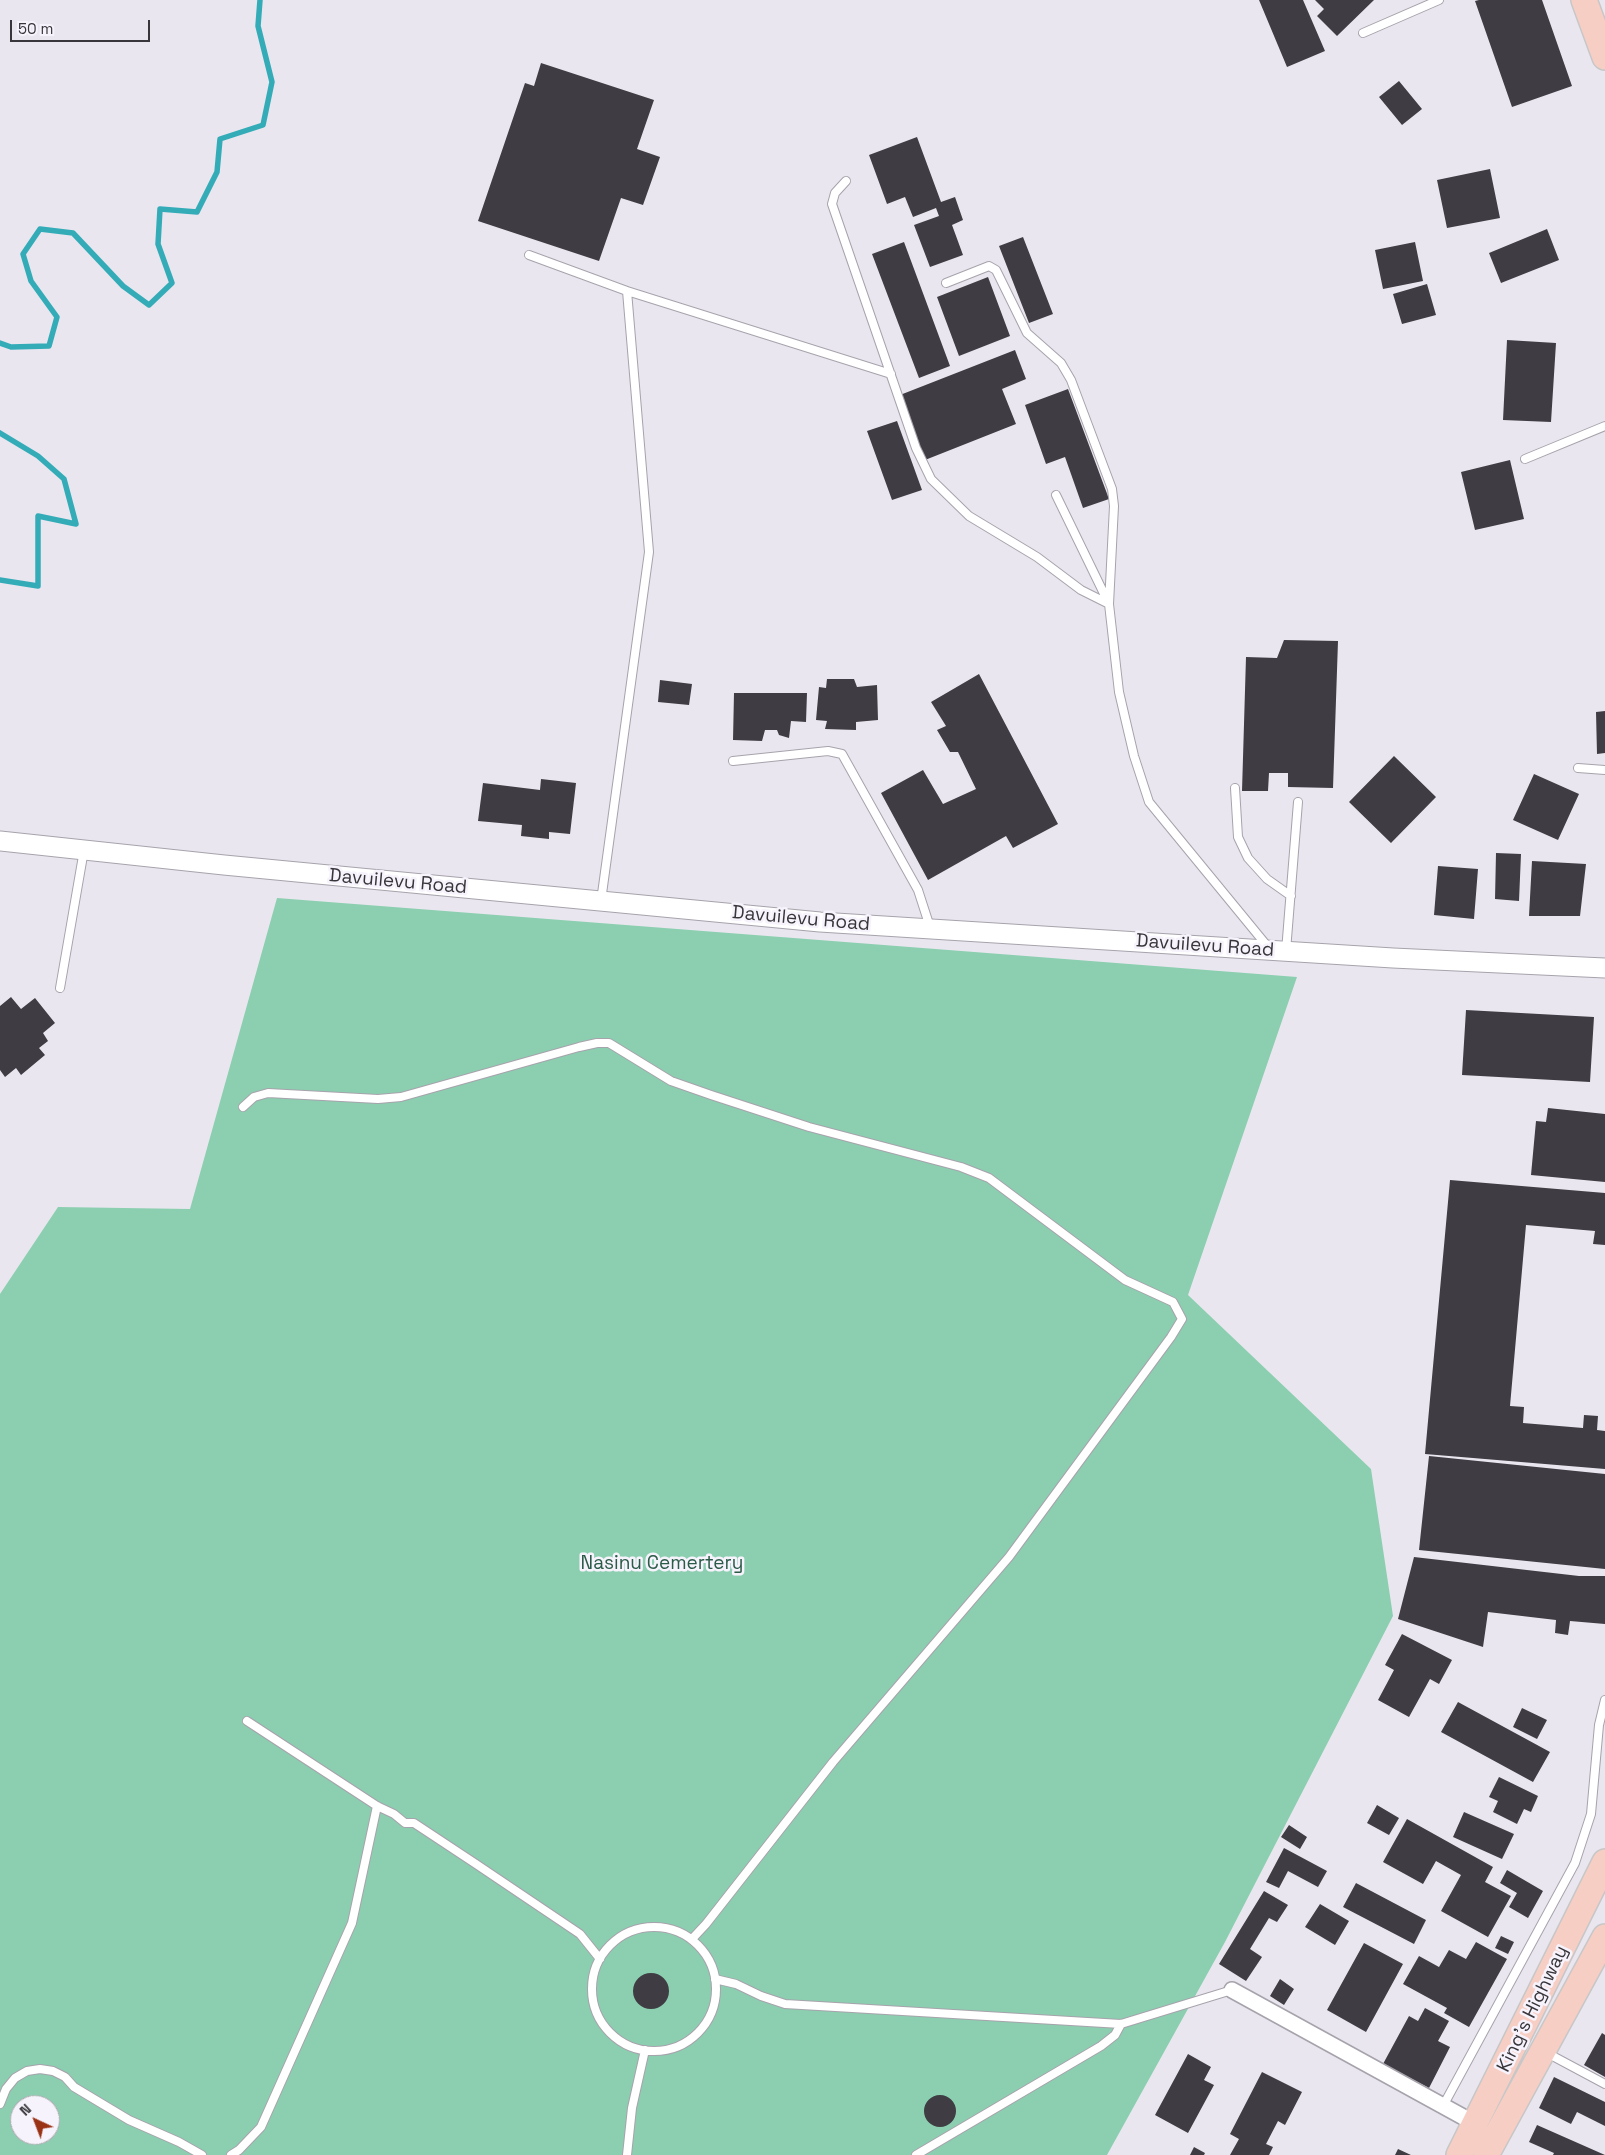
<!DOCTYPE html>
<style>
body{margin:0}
#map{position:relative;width:1605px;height:2155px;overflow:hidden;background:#eae6ef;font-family:"Space Grotesk",sans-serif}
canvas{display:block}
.north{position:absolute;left:10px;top:2095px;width:50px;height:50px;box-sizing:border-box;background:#f7f3fc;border:1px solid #aba7ae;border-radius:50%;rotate:317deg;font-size:14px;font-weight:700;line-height:20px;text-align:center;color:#38363a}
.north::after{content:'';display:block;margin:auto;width:18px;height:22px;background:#9a3215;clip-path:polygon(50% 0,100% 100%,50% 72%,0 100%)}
.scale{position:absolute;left:10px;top:20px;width:140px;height:22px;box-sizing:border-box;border:2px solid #38363a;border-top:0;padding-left:6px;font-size:15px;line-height:18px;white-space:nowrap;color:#38363a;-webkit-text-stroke:4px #f7f3fc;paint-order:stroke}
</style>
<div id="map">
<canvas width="1605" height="2155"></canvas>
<div class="north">N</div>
<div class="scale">50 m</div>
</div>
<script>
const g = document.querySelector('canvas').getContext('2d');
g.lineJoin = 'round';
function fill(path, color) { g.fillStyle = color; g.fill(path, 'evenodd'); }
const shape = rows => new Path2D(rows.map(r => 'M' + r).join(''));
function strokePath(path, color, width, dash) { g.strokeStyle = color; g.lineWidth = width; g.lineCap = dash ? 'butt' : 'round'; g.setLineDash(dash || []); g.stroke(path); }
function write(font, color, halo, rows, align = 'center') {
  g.font = font + ' "Space Grotesk",sans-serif'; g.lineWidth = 5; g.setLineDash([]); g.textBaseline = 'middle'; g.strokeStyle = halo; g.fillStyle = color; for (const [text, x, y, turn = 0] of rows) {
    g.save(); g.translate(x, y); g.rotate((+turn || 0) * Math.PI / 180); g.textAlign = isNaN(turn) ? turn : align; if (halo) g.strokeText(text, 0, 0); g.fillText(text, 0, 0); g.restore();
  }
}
fill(shape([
 [277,898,1297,977,1188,1295,1371,1469,1393,1616,1225,1942,1107,2155,0,2155,0,1294,58,1207,190,1209],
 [20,2105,50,2105,50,2135,20,2135]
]), '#8bcfb0');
strokePath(shape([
 [0,343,11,347,49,346,57,317,31,281,23,254,40,229,73,233,123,286,149,305,172,283,158,244,160,209,197,212,217,172,220,139,263,125,272,82,258,26,260,0],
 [0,433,38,456,64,479,76,524,38,516,38,586,0,580]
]), '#34acb8', 5.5);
fill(shape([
 [1259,0,1303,0,1325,51,1287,67],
 [1315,0,1374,0,1337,36,1317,16,1324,9],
 [1479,0,1542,0,1572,86,1512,107,1475,1],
 [541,63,654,100,637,149,660,157,643,205,621,198,599,261,478,221,525,83,534,86],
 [1399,81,1422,109,1402,125,1379,97],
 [917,137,941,202,955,197,963,220,952,225,963,255,930,267,914,225,939,216,936,208,913,217,905,197,887,204,869,155],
 [1490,169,1500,218,1447,228,1437,180],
 [1547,229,1559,260,1501,283,1489,253],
 [1023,237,1053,314,1029,323,999,246],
 [904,242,950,366,919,378,872,254],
 [1415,242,1423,281,1383,289,1375,250],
 [988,277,1010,336,959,356,937,297],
 [1427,284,1436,315,1402,324,1393,294],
 [1507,340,1556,343,1551,422,1503,420],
 [1015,350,1026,379,1002,389,1016,424,925,460,900,395],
 [1068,389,1109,499,1083,508,1065,457,1046,464,1025,405],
 [897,421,922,490,892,500,867,431],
 [1510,460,1524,519,1475,530,1461,472],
 [1284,640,1338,641,1333,788,1288,787,1288,773,1269,773,1268,791,1242,791,1246,657,1277,658],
 [979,674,1058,824,1013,848,1006,836,928,880,881,793,923,770,943,804,976,789,958,752,950,752,937,730,946,726,931,702],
 [827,679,854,679,857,687,877,685,878,720,856,722,856,730,825,729,827,721,816,720,819,687,826,688],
 [660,680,692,684,689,705,658,702],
 [734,693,807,693,806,722,791,721,789,738,779,735,777,730,765,730,762,741,733,740],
 [1605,711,1605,753,1597,754,1596,712],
 [1394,756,1436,797,1391,843,1349,802],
 [1534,774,1579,794,1558,840,1513,820],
 [541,779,576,783,570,834,549,832,549,839,521,836,522,825,478,821,483,783,540,790],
 [1496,853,1521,854,1519,901,1495,899],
 [1532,861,1586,864,1580,916,1529,916],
 [1438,866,1478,869,1474,919,1434,915],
 [11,997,21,1009,35,998,55,1023,43,1033,48,1041,39,1048,45,1055,21,1075,16,1068,5,1077,0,1070,0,1006],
 [1466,1010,1594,1017,1590,1082,1462,1075],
 [1548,1108,1605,1114,1605,1182,1531,1175,1536,1121,1546,1122],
 [1450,1180,1605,1193,1605,1245,1593,1244,1595,1231,1526,1225,1510,1406,1524,1407,1523,1423,1583,1428,1584,1415,1598,1416,1597,1430,1605,1431,1605,1469,1425,1454],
 [1429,1456,1605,1474,1605,1569,1419,1550],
 [1414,1557,1579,1576,1605,1576,1605,1624,1570,1621,1568,1635,1555,1633,1556,1620,1488,1612,1483,1647,1398,1619],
 [1402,1634,1452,1660,1439,1684,1430,1679,1409,1717,1378,1700,1394,1670,1385,1665],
 [1458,1702,1550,1752,1533,1782,1441,1732],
 [1522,1708,1547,1720,1537,1739,1513,1727],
 [1499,1777,1538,1796,1531,1812,1524,1809,1517,1824,1493,1812,1498,1801,1489,1797],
 [1377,1805,1399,1818,1389,1835,1367,1823],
 [1464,1812,1514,1834,1502,1859,1453,1837],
 [1407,1819,1493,1867,1485,1882,1511,1896,1488,1937,1441,1911,1461,1875,1436,1861,1423,1884,1383,1862],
 [1289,1825,1307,1837,1300,1849,1281,1837],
 [1284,1848,1327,1871,1318,1887,1288,1871,1279,1888,1266,1882],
 [1507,1870,1543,1891,1528,1918,1509,1907,1517,1893,1500,1883],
 [1356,1883,1426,1920,1414,1944,1343,1907],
 [1264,1891,1288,1905,1277,1922,1269,1918,1250,1949,1262,1957,1246,1981,1219,1964],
 [1320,1904,1349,1921,1335,1945,1305,1927],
 [1501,1936,1514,1942,1508,1954,1495,1948],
 [1476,1942,1507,1959,1469,2027,1444,2013,1447,2008,1403,1984,1419,1956,1439,1967,1449,1950,1466,1959],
 [1364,1943,1403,1964,1366,2032,1327,2010],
 '633 1991a18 18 0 1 1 36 0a18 18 0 1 1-36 0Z',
 [1280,1979,1294,1989,1284,2005,1270,1996],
 [1425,2008,1449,2021,1438,2041,1450,2047,1429,2088,1383,2064,1409,2016,1418,2021],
 [1602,2033,1605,2035,1605,2077,1584,2065],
 [1188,2054,1211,2067,1204,2080,1214,2085,1188,2133,1155,2115],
 [1262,2072,1302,2092,1285,2125,1278,2121,1266,2144,1273,2147,1269,2155,1230,2155,1239,2139,1230,2134],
 [1554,2077,1605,2102,1605,2126,1577,2112,1571,2124,1539,2108],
 '924 2111a16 16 0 1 1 32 0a16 16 0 1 1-32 0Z',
 [1537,2125,1605,2155,1553,2155,1554,2153,1529,2142],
 [1194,2147,1205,2153,1204,2155,1190,2155],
 [1398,2149,1411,2155,1395,2155]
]), '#3f3c43');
const service = shape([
 [1363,33,1439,0],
 [846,181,835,193,832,204,916,448,931,479,969,516,1037,557,1081,590,1109,604,1114,506,1112,489,1071,380,1061,363,1027,333,996,270,989,266,946,283],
 [529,255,627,291,649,552,601,901],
 [627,291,891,374],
 [1525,459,1605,426],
 [1056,495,1109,604,1119,692,1134,756,1149,802,1268,947],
 [733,761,828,751,842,754,918,890,930,927],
 [1578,768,1605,770],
 [1235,788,1238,837,1248,858,1267,879,1291,896],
 [1286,951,1298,802],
 [60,988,84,850],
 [243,1107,254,1097,268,1093,378,1099,401,1097,579,1047,597,1043,609,1043,671,1081,711,1095,809,1127,961,1167,989,1178,1125,1280,1173,1302,1182,1319,1171,1337,1009,1557,833,1762,706,1924,692,1939],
 [247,1721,377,1806,394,1814,405,1823,414,1823,476,1864,580,1934,600,1959],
 '592 1989a62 62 0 1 1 124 0a62 62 0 1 1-124 0Z',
 [715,1979,736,1984,761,1996,785,2004,1121,2024,1232,1990],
 [1547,2053,1605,2084],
 [0,2104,6,2089,15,2078,27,2071,40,2069,53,2071,65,2077,74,2087,129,2120,179,2142,202,2155],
 [1443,2106,1575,1863,1591,1814,1599,1725,1605,1700],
 [231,2155,239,2150,261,2127,352,1923,377,1806],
 [627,2155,632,2108,645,2050],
 [916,2155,1101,2046,1115,2035,1121,2024]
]);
const minor = shape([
 [1232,1990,1476,2124]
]);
const tertiary = shape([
 [0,841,224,865,820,922,1393,958,1605,968]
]);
const trunk = shape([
 [1584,0,1605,57],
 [1459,2155,1605,1862],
 [1486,2155,1605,1937]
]);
strokePath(service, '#a7a3ac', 10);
strokePath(minor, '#a7a3ac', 18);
strokePath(tertiary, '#a7a3ac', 21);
strokePath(trunk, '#c7c7c8', 28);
strokePath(service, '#fff', 8);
strokePath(minor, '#fff', 15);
strokePath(tertiary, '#fff', 19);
strokePath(trunk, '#f7cec4', 25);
write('19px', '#38363a', '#f7f3fc', [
 ["Davuilevu Road",398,882,5],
 ["Davuilevu Road",801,919,5],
 ["Davuilevu Road",1205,946,4],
 ["King's Highway",1533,2009,-64]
]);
write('19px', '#2a5b47', '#f7f3fc', [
 ["Nasinu Cemertery",662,1564]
]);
</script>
